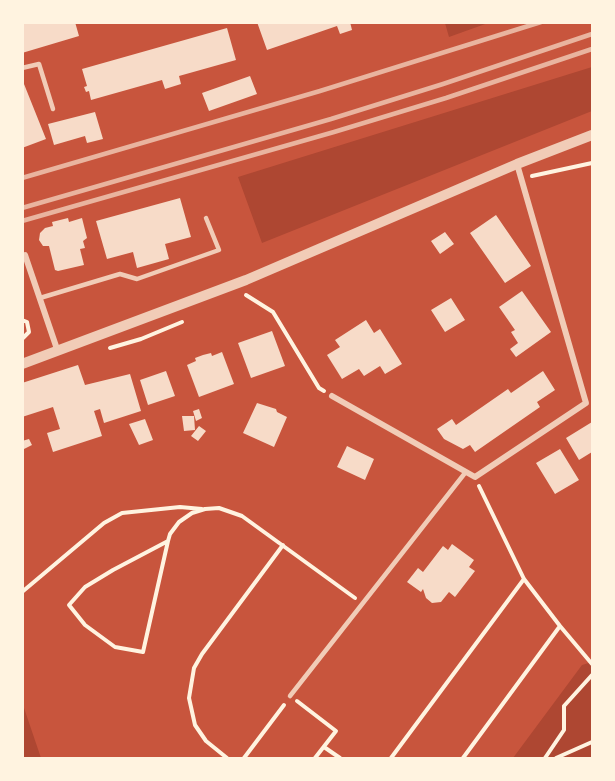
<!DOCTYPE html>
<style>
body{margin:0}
#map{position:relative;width:615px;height:781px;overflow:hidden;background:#c8553d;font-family:"Space Grotesk",sans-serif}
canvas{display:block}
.frame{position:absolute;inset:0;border:24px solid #fff3e0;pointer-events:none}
</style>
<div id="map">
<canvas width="615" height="781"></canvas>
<div class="frame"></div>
</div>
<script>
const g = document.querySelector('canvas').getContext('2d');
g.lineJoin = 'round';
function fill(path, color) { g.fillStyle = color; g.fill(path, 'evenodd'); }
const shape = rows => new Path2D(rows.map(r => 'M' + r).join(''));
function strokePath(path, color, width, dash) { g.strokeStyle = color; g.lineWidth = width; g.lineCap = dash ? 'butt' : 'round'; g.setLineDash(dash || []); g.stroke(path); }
fill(shape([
 [445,23,445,22,488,23,449,37],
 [592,67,592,111,262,243,238,177],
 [592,662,592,758,513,758,582,665],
 [22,705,23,705,41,758,23,758]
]), '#ae4732');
fill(shape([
 [22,22,75,22,79,36,22,53],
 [257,22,350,22,352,30,340,34,337,26,267,50],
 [227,28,236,60,179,76,181,84,165,89,162,80,91,100,89,91,86,92,84,87,87,86,82,69],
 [250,76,257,94,209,111,202,93],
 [22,79,46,139,22,148],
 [95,112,103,139,87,143,85,136,54,145,48,124],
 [180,198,191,237,165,244,169,259,137,268,133,252,107,259,96,221],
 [496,215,531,266,505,283,470,233],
 [68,218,69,222,82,218,87,238,83,241,85,248,80,249,84,265,58,271,55,270,49,246,43,246,39,240,40,233,45,228,53,226,52,222],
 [445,232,454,244,440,254,431,241],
 [522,291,551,332,516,357,510,349,518,343,511,332,515,330,499,307],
 [451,298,465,320,445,332,431,310],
 [366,320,374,333,380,329,402,364,385,374,380,366,364,376,359,369,342,379,327,355,340,347,335,340],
 [272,331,285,366,251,378,238,343],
 [222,352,234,384,199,397,187,365,196,361,195,358,203,355,211,353,212,356],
 [78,365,85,385,130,374,141,411,104,423,100,409,94,411,102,436,53,452,47,433,60,429,53,407,22,417,22,383],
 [166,371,175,396,148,405,140,380],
 [543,371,555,390,537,402,540,407,475,452,470,445,463,449,444,439,437,429,452,419,456,425,508,389,511,393],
 [257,403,276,409,277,412,287,417,274,447,243,433],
 [199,409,202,418,196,421,193,411],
 [182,416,194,416,195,430,184,431],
 [145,419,153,440,139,445,129,424],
 [592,422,592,452,579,460,566,438],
 [199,426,206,431,198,441,191,436],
 [29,439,32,445,24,449,22,441],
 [347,446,374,459,365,480,337,467],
 [560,449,579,480,555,494,536,463],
 [452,544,474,560,469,567,475,571,455,597,449,592,441,602,432,603,426,598,423,589,421,592,407,582,418,568,423,572,443,546,448,550]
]), '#f7dbc8');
strokePath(shape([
 [532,176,592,163],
 [246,295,273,312,319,388,324,391],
 [22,320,27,322,29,332,22,339],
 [110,348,141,339,182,322],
 [479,486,524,579,560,626,592,664],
 [168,541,113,570,85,587,69,605,85,625,115,647,143,652,168,541,170,534,179,522,192,513,205,509,219,508,242,516,355,598],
 [22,592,104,523,122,513,180,507,202,509],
 [297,701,336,731,315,758],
 [324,747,340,758],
 [227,758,206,741,195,725,189,698,194,668,202,654,283,545],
 [244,758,284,705],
 [391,758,524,579],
 [463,758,560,626],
 [545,758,564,730,564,706,592,675],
 [556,758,592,742]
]), '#fff3e0', 4);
strokePath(shape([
 [22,68,39,64,53,109],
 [40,298,120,274,137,279,219,250,206,218],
 [290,696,465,473]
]), '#f1ccb7', 4.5);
strokePath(shape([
 [25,255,58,352],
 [332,396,475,477,586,403,517,164]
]), '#f1ccb7', 6);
strokePath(shape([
 [22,364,246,280,517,164,592,135]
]), '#f1ccb7', 10);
strokePath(shape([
 [22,178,320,91,541,22],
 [22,208,331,119,443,84,592,34],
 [22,221,334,132,446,98,592,49]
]), '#e9b49f', 4.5);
</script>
